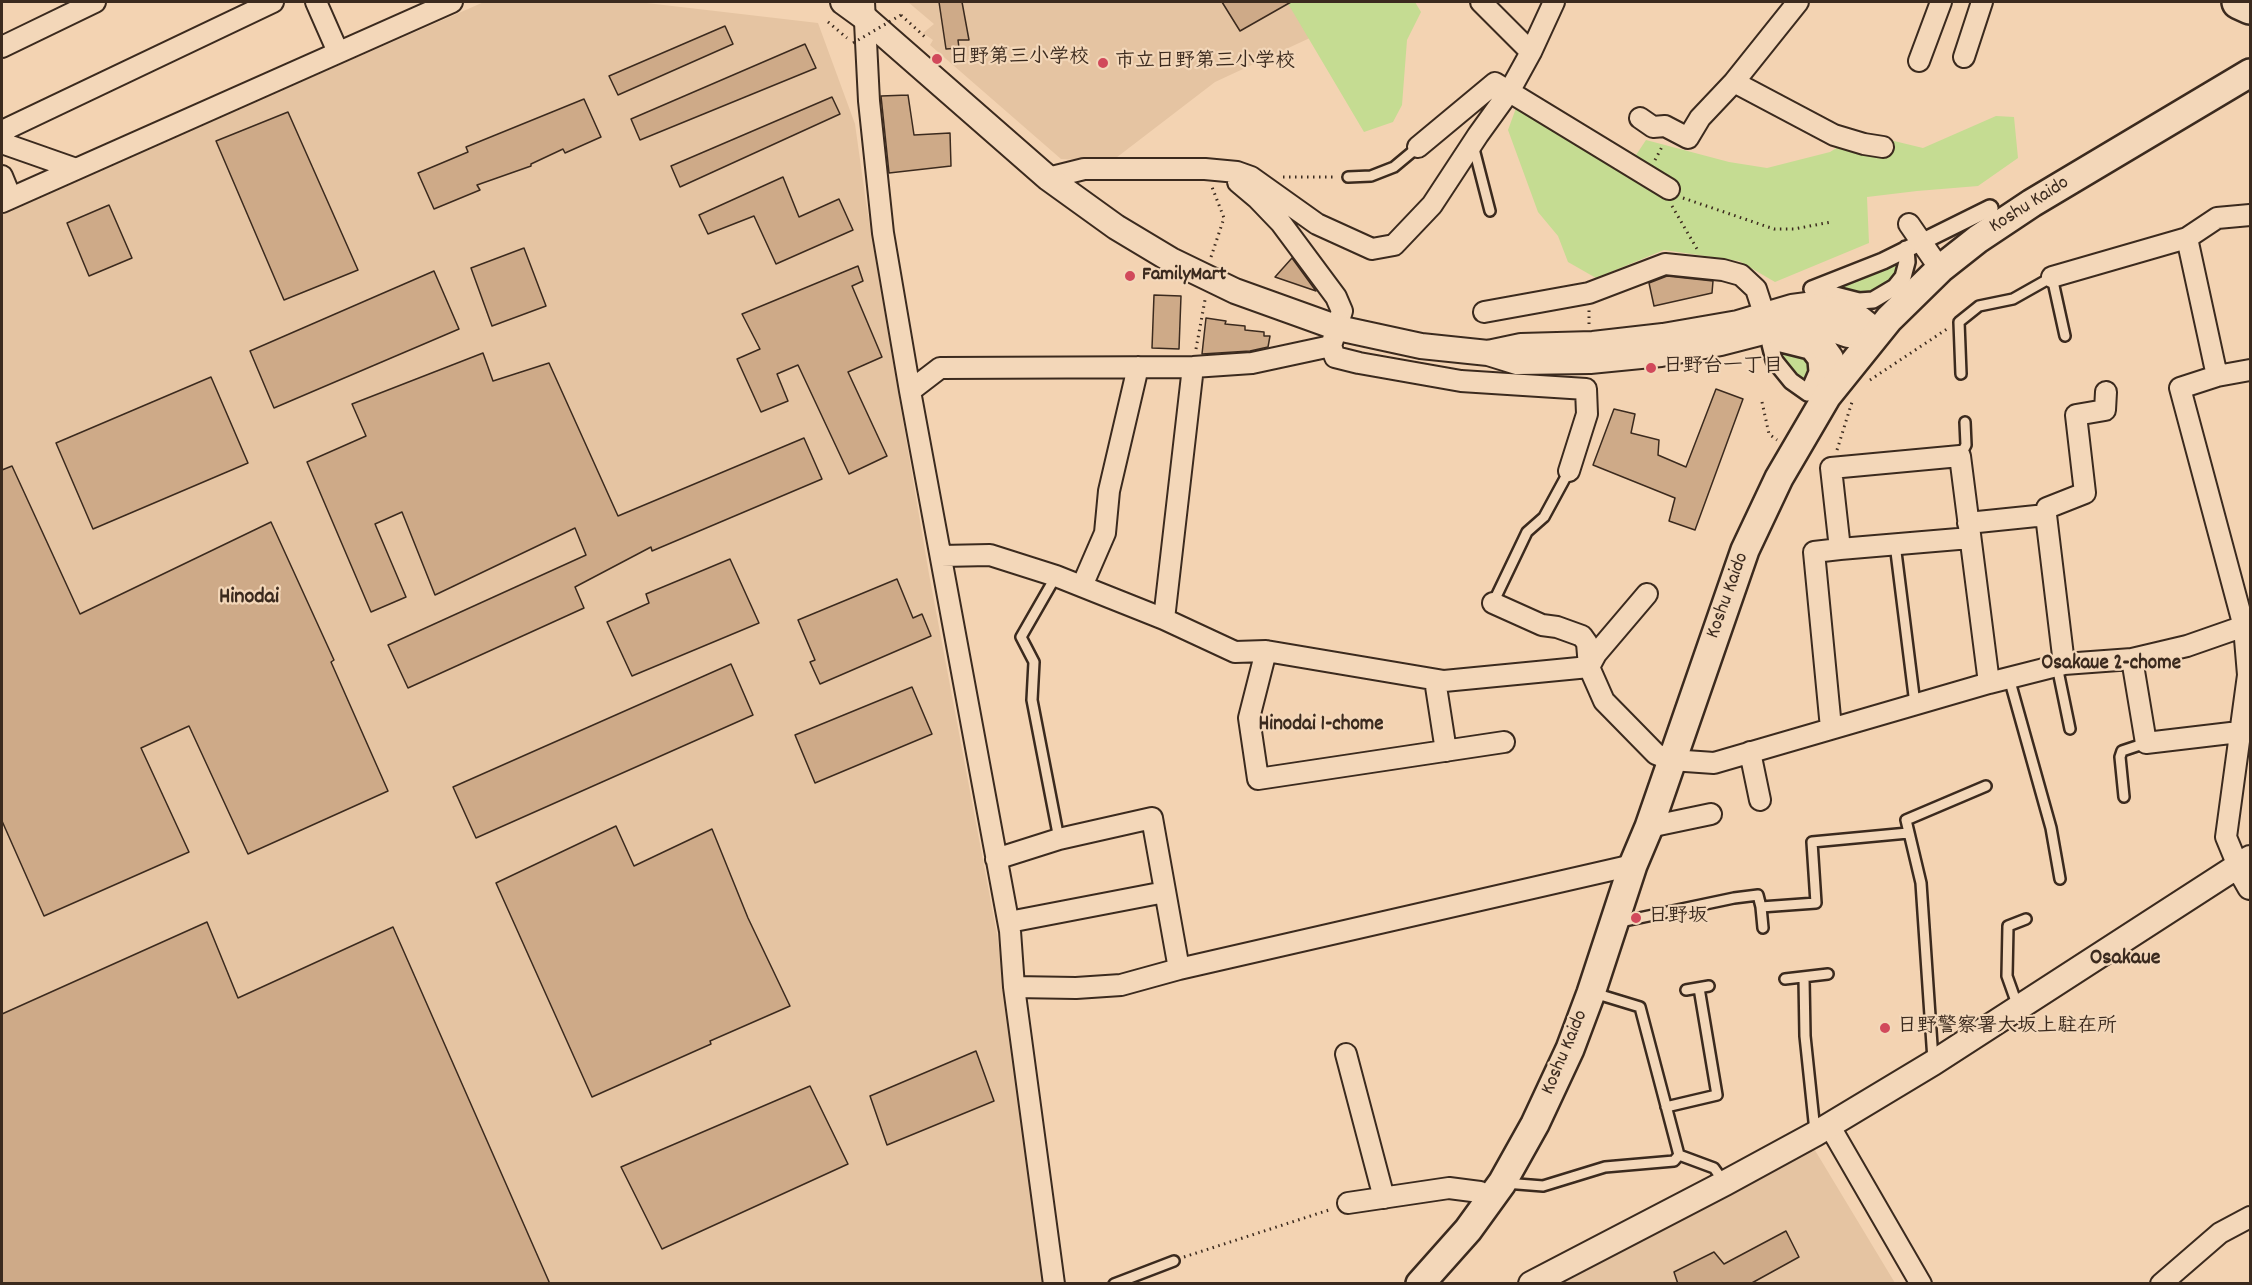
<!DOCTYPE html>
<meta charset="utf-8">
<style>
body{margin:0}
#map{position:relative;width:2252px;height:1285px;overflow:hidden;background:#f3d3b2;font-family:Dekko,sans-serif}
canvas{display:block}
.frame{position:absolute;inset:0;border:3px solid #3b2a1e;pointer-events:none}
</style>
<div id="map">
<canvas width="2252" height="1285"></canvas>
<div class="frame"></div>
</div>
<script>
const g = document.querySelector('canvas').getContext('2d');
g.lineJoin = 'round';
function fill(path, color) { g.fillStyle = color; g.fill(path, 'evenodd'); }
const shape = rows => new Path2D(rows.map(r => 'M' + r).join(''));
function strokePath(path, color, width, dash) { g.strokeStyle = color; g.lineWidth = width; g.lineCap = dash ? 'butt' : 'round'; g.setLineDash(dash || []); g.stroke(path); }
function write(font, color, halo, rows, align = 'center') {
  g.font = font + ' Dekko,"Klee One",sans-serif'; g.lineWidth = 4.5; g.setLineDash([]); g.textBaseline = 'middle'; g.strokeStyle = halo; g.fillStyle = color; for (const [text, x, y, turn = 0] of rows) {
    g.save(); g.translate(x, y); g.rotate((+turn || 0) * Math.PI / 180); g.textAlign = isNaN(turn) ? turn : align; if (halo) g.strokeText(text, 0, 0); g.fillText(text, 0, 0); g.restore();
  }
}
fill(shape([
 [484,2,638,2,818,23,855,124,866,202,929,574,997,934,1044,1283,2,1283,2,212],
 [908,2,1293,2,1312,37,1215,82,1112,161,1061,159,930,45,933,40,923,33,934,24],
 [1813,1147,1895,1283,1546,1284]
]), '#e5c4a2');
fill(shape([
 [1287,2,1415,2,1421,12,1407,40,1402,105,1393,122,1364,132],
 [1523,89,1636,155,1646,140,1729,162,1767,168,1830,152,1861,133,1923,148,1996,116,2014,117,2018,158,1978,186,1917,191,1867,197,1869,243,1775,282,1739,261,1664,250,1596,278,1568,262,1558,236,1538,212,1508,130],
 [1901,257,1899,273,1893,282,1873,294,1859,296,1832,288],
 [1777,351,1806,354,1813,372,1806,384,1793,376]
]), '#c5dc92');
const building = shape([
 [939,2,962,2,969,40,958,40,959,48,946,49,939,2],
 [1222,2,1291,2,1240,31,1222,2],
 [725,26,733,44,618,95,609,76,725,26],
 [805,44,816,68,640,140,631,119,805,44],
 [908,95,914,135,950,133,951,166,889,173,881,96,908,95],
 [832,97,840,114,680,187,671,166,832,97],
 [584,99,601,137,565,153,563,149,531,164,531,166,477,185,480,190,434,209,418,173,468,152,466,147,584,99],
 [288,112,358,270,284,300,216,141,288,112],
 [783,177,799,217,839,199,853,230,776,264,754,216,708,234,699,215,783,177],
 [109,205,132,258,89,276,67,223,109,205],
 [524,248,546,306,492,326,471,268,524,248],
 [1292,258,1316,291,1275,277,1292,258],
 [858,266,863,281,852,286,882,357,848,372,887,456,849,474,798,365,777,374,788,401,761,412,737,359,760,349,742,314,858,266],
 [434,271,459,329,274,408,250,351,434,271],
 [1667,276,1713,281,1712,293,1654,306,1649,283,1667,276],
 [1154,295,1181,296,1179,349,1152,348,1154,295],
 [1206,318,1226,321,1225,324,1245,326,1245,330,1264,332,1264,336,1270,336,1268,347,1250,351,1202,354,1206,318],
 [483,353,493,381,549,363,618,516,804,438,822,479,652,551,651,547,575,587,584,608,408,688,388,645,586,555,575,528,435,595,402,512,375,524,406,597,371,612,307,462,366,436,352,404,483,353],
 [211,377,248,463,93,529,56,443,211,377],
 [1716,389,1743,399,1695,530,1669,521,1675,498,1593,465,1614,409,1635,414,1631,433,1659,440,1658,455,1686,467,1716,389],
 [12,466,80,614,271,522,334,660,331,662,388,791,248,854,189,726,141,748,189,852,44,916,2,821,2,470,12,466],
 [730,559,759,623,632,676,607,622,649,603,646,594,730,559],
 [897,579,913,618,922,614,931,636,820,684,810,662,815,660,798,620,897,579],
 [731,664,753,715,476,838,453,787,731,664],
 [912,687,932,734,815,783,795,735,912,687],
 [616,826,634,866,712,829,748,918,790,1006,710,1041,711,1044,592,1097,496,883,616,826],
 [207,922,238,998,393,927,550,1284,2,1284,2,1014,207,922],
 [976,1051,994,1101,887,1145,870,1096,976,1051],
 [810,1086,848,1164,662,1249,621,1167,810,1086],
 [1786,1231,1799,1257,1750,1284,1678,1284,1674,1272,1714,1252,1724,1264,1786,1231]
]);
fill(building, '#ceaa88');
strokePath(building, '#3b2a1e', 1.5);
const service = shape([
 [1473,145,1490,211],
 [1348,177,1371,176,1394,167,1418,147],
 [1961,374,1959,322,1979,306,2013,299,2052,277,2065,336],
 [1960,456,1966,445,1965,422],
 [1895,544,1915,704],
 [1056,576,1021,637,1034,662,1032,700,1059,839],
 [1493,603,1527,532,1544,517,1569,471],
 [2057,666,2070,729],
 [2009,678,2051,828,2060,879],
 [2124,797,2120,757,2122,751,2146,743],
 [1761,907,1763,928],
 [1620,922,1734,898,1758,895,1761,907,1816,903,1812,842,1908,833],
 [1804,978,1805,1036,1815,1131],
 [1785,979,1828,974],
 [1686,990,1709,986],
 [1594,993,1640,1007,1679,1155,1714,1168,1724,1182],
 [2018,1007,2007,976,2008,926,2026,919],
 [1933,1060,1921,883,1906,820,1986,786],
 [1666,1107,1717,1095,1699,988],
 [1505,1183,1543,1186,1605,1167,1674,1161,1679,1155],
 [1114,1284,1174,1261]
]);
const pedestrian = shape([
 [1812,289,1883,261,1990,208],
 [1812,289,1859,301,1873,300,1895,287,1903,277,1907,262,1906,249],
 [1777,343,1809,351,1816,360,1817,372,1808,393,1791,381,1774,360,1770,344,1777,343]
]);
const minor = shape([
 [316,2,338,52],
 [864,2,869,101,883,233,910,391,1010,931,1014,987,1054,1284],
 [1481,2,1531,52],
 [1798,2,1734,82,1834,135,1864,144,1883,147],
 [2,47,95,2],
 [1964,57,1982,2],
 [1919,61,1941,2],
 [1640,118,1653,127,1665,126,1688,138,1700,118,1734,82],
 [2,131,273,2],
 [2,143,76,169],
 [1418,147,1495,83,1669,189],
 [2,176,11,198],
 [1048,178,1084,169,1205,169,1237,172,1251,177,1317,224,1372,249,1394,245,1432,205,1478,135,1509,92,1531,52,1554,2],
 [1238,182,1257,198,1281,223,1336,297,1342,311,1331,346,1335,357,1359,363,1461,381,1586,389,1587,414,1569,471],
 [2,202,452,2],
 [1909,224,1940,269],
 [2187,238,2217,376],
 [2052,277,2187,238,2217,218,2250,215],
 [1484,312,1589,293,1665,264,1723,270,1741,275,1756,289,1769,329],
 [910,391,940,368,1193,367,1252,363,1331,346],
 [2046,515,2047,508,2085,493,2076,415,2105,410,2106,392],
 [1968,523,2046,515,2064,664],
 [1840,549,1970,538],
 [941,556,990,555,1056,576,1164,619,1235,652,1266,651,1444,681,1589,667,1596,654,1647,594],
 [1082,586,1105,533,1109,491,1138,367],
 [1493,603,1542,625,1557,627,1582,636,1587,643,1589,667,1604,701,1656,754,1671,760,1714,763,1989,683,2064,664,2132,659,2187,646,2250,624],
 [1164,619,1193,367],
 [1266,651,1249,718,1258,779,1504,742],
 [2132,659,2146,743,2239,732],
 [1435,680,1446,751],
 [1831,728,1814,552,1840,549,1831,468,1960,456,1989,683],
 [1750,752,1760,800],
 [1649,827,1711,814],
 [996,859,1059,839,1152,818,1179,969],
 [2238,866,2226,837,2248,675,2244,627,2180,388,2217,376,2250,370],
 [1009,922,1165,892],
 [1014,987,1076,988,1121,985,1179,969,1633,865],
 [1346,1054,1384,1198],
 [1829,1125,1921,1284],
 [1348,1203,1449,1188,1480,1192,1490,1200],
 [2161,1284,2220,1233,2250,1217]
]);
const tertiary = shape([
 [843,2,865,18,1048,178,1116,227,1171,260,1235,291,1338,328,1421,346,1488,353,1517,362,1590,361,1661,354,1721,343,1791,325,1816,324,1848,335,1875,335,1871,327,1861,319,1837,310,1807,305,1792,307,1738,323,1663,336,1593,344,1521,346,1488,353],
 [1790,330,1808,334,1821,344,1831,358,1832,375,1827,396],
 [2238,866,2250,887],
 [1531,1284,1725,1183,1815,1134,1933,1063,2250,858]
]);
const secondary = shape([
 [1420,1284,1468,1230,1502,1183,1535,1124,1570,1049,1591,993,1633,865,1649,827,1745,550,1779,478,1827,396,1889,319,1940,269,1978,239,2032,203,2250,73]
]);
const motorway = shape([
 [2239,2,2250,7]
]);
strokePath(service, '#3b2a1e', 14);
strokePath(pedestrian, '#3b2a1e', 20);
strokePath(minor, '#3b2a1e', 24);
strokePath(tertiary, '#3b2a1e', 28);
strokePath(secondary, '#3b2a1e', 32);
strokePath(motorway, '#3b2a1e', 38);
strokePath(shape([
 [901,15,925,37],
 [828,22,847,38],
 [1655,160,1663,145],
 [1283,177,1336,177],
 [1683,198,1774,229,1794,229,1831,222],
 [1672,206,1697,249],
 [1211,257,1224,218,1212,187],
 [1589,324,1589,310],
 [1196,349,1205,300],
 [1870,380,1947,329],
 [1762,402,1769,434,1777,440],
 [1837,450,1852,402],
 [1184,1257,1332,1209]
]), '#3b2a1e', 3, [1.5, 4.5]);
strokePath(service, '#f3d7b9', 9);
strokePath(pedestrian, '#f3d7b9', 15);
strokePath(minor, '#f3d7b9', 20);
strokePath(tertiary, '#f3d7b9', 24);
strokePath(secondary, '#f3d7b9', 27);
strokePath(motorway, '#f3d7b9', 33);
strokePath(shape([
 [853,43,901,15]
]), '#3b2a1e', 3, [1.5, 4.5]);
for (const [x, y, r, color] of [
 [937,59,6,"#d1495b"],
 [1103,63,6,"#d1495b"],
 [1130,276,6,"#d1495b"],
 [1651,368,6,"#d1495b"],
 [1636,918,6,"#d1495b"],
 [1885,1028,6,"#d1495b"]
]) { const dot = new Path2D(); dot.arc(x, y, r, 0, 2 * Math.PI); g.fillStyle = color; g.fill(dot); strokePath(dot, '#f3d7b9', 2); }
write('bold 20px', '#3b2a1e', '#f3d7b9', [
 ["日野第三小学校",949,59],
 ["市立日野第三小学校",1115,63],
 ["FamilyMart",1142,276],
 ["日野台一丁目",1663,368],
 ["日野坂",1648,918],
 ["日野警察署大坂上駐在所",1897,1028]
], 'left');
write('20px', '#3b2a1e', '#f3d7b9', [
 ["Koshu Kaido",2030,206,-32],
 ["Koshu Kaido",1729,596,-70],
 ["Koshu Kaido",1566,1053,-67]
]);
write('bold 21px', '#3b2a1e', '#f3d7b9', [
 ["Osakaue 2-chome",2111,665],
 ["Hinodai 1-chome",1321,726]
]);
write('bold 22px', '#3b2a1e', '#f3d7b9', [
 ["Hinodai",249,599],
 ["Osakaue",2125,960]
]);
</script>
